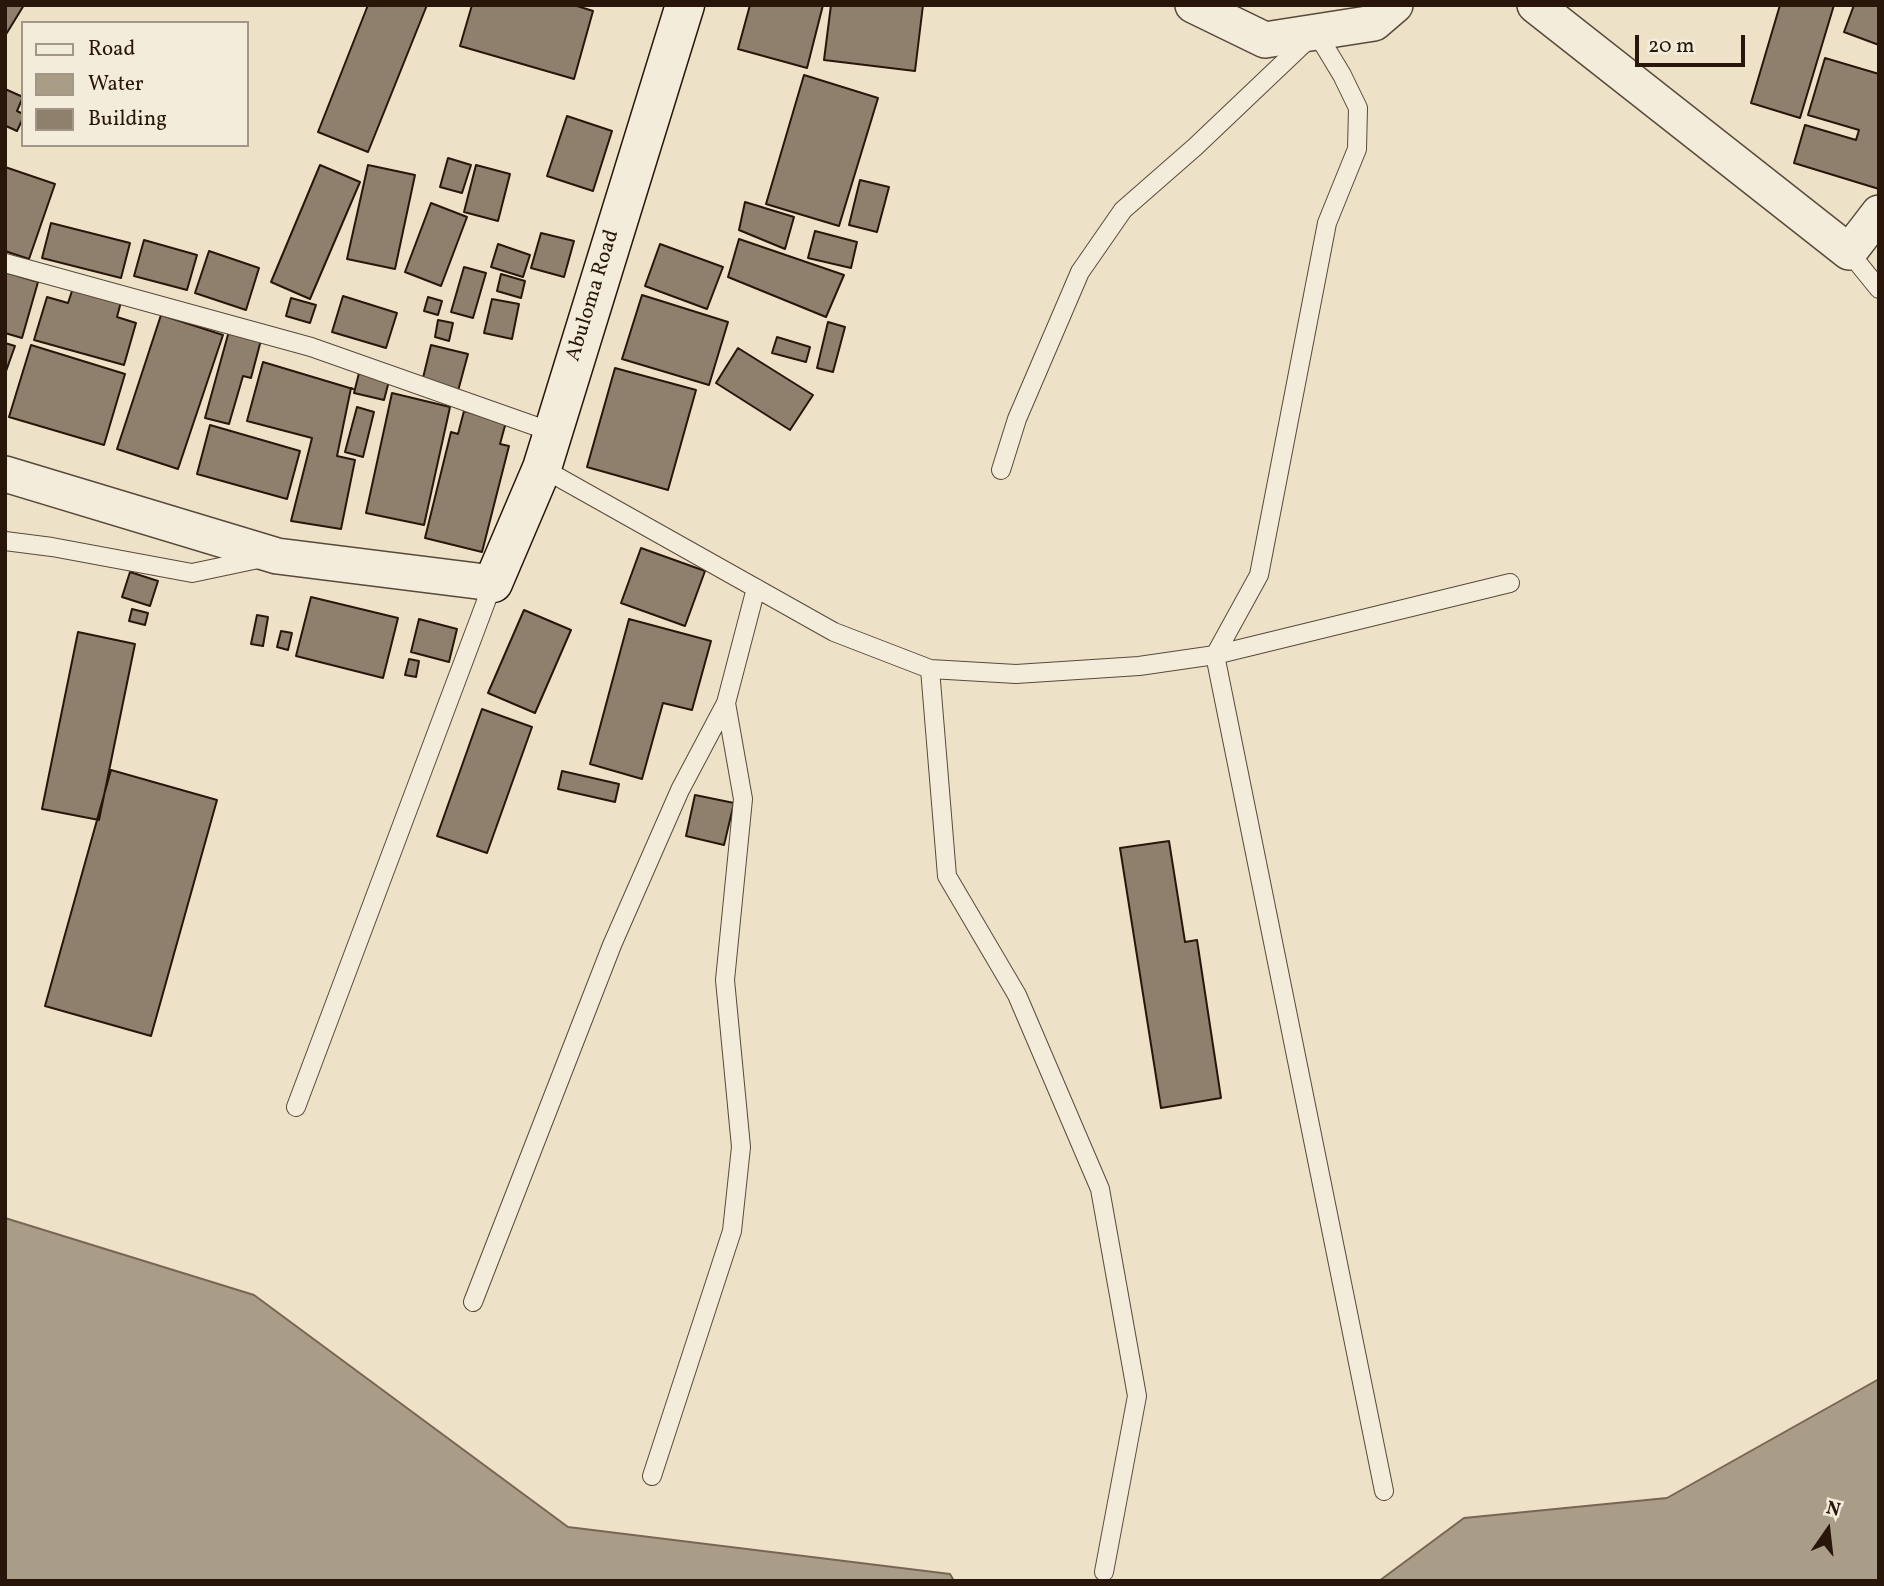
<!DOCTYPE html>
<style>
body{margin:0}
#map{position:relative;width:1884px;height:1586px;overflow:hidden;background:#ede2c8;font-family:Vollkorn,serif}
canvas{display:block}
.frame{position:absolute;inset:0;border:7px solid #28160a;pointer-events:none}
.legend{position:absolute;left:21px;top:21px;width:228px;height:126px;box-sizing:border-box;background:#f3ecdb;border:2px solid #a29687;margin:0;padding:9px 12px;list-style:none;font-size:21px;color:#28160a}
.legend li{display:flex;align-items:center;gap:14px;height:35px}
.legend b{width:35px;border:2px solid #a29687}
.north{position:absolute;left:1793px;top:1495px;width:70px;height:70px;-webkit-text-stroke:5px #f3ecdb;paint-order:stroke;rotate:14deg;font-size:19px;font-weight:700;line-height:28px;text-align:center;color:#28160a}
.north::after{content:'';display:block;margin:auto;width:24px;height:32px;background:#28160a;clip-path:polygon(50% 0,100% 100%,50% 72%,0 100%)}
.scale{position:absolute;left:1635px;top:35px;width:110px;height:32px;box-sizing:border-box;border:4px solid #28160a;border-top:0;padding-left:9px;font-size:21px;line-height:24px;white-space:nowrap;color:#28160a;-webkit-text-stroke:5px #f3ecdb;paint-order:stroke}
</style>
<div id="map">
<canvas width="1884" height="1586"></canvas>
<div class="frame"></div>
<ul class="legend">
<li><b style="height:9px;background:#f3ecdb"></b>Road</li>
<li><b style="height:19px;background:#aa9d87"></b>Water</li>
<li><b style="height:19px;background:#8e806d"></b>Building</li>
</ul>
<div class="north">N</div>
<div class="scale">20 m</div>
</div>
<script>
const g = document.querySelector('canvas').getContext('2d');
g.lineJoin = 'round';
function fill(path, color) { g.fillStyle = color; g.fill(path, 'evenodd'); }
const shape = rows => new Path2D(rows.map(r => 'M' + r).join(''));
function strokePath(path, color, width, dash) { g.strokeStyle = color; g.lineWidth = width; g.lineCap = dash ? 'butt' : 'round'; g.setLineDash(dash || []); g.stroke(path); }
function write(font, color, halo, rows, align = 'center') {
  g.font = font + ' Vollkorn,serif'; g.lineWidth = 5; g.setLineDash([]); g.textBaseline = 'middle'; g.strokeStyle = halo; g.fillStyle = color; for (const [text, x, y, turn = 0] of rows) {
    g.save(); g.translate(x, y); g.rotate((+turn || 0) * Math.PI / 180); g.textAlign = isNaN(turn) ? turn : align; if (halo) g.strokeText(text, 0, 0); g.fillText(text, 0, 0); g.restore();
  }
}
const water = shape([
 [5,1218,254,1295,568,1527,950,1574,954,1581,5,1581,5,1218],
 [1879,1379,1879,1581,1379,1581,1464,1518,1667,1498,1879,1379]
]);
fill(water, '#aa9d87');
strokePath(water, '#766755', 2);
const building = shape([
 [5,5,24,5,5,36,5,5],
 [368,5,427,5,368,152,318,132,368,5],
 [472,5,574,5,593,11,574,79,460,46,472,5],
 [750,5,823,5,807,68,738,49,750,5],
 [831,5,923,5,915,71,824,60,831,5],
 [1780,5,1834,5,1800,118,1751,103,1780,5],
 [1854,5,1879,5,1879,45,1844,32,1854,5],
 [1825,58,1879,74,1879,189,1794,163,1805,125,1856,140,1859,130,1808,115,1825,58],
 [804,75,878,98,839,226,766,204,804,75],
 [5,89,23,97,17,111,23,114,23,118,17,131,6,126,5,128,5,89],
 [567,116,612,131,593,191,547,176,567,116],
 [448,158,471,165,462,193,440,187,448,158],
 [320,165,360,182,310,299,271,282,320,165],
 [368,165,415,175,395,269,347,259,368,165],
 [476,165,510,174,498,221,464,212,476,165],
 [5,167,55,184,29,259,5,251,5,167],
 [860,180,889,187,877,232,849,225,860,180],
 [745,202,794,217,785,249,739,230,745,202],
 [431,203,467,217,441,286,405,272,431,203],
 [51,223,130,243,121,278,42,258,51,223],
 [815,231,857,242,851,268,808,258,815,231],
 [541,233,574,241,564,277,531,268,541,233],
 [739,239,844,275,826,317,728,277,739,239],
 [144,240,197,255,187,290,134,276,144,240],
 [498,244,530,255,523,277,491,267,498,244],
 [660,244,723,267,707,309,645,286,660,244],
 [209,251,259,268,246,310,195,293,209,251],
 [464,267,486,273,473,318,451,312,464,267],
 [5,272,38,282,22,338,5,333,5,272],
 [501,274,525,281,521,298,497,291,501,274],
 [73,288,121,302,117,317,136,323,124,365,34,340,47,297,68,303,73,288],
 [642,295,728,322,709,385,622,359,642,295],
 [343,296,397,313,386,348,332,332,343,296],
 [428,297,442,301,438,315,424,311,428,297],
 [291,298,316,305,310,323,286,316,291,298],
 [492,299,519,304,512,339,484,333,492,299],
 [161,315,223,335,178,469,117,449,161,315],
 [438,320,453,323,449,341,435,337,438,320],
 [828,322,845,327,833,372,817,368,828,322],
 [229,331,261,340,251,378,243,376,229,424,205,418,229,331],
 [777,337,810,347,806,362,772,353,777,337],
 [5,343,15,346,5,374,5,343],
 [31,345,125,374,104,445,9,417,31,345],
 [431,345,468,354,458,391,422,382,431,345],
 [738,348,813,395,790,430,716,383,738,348],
 [263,362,353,389,351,388,337,456,355,460,341,529,291,521,312,438,247,421,263,362],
 [615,368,696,390,668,490,587,467,615,368],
 [359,373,389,381,384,400,354,393,359,373],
 [392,393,450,407,424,525,366,513,392,393],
 [357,407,374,412,363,457,345,452,357,407],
 [464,411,506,422,500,444,509,446,482,552,425,538,451,432,458,434,464,411],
 [210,425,300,451,287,499,197,474,210,425],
 [641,548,705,571,685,626,621,603,641,548],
 [130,572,158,581,150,606,122,597,130,572],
 [311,597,398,618,383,678,296,656,311,597],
 [132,609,148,613,145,625,129,621,132,609],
 [524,610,571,630,535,713,488,693,524,610],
 [257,615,268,617,263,646,251,644,257,615],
 [419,619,457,629,449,662,411,652,419,619],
 [629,619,711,641,692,710,663,703,642,779,590,764,629,619],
 [281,631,292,633,288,650,277,647,281,631],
 [78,632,135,644,99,820,42,809,78,632],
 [409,659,419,661,416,677,405,675,409,659],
 [482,709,532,727,487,853,437,836,482,709],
 [111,770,217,800,151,1036,45,1006,111,770],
 [562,771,619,784,615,802,558,789,562,771],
 [695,795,734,803,724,845,686,836,695,795],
 [1169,841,1185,942,1197,940,1221,1098,1161,1108,1120,848,1169,841]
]);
fill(building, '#8e806d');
strokePath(building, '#28160a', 2);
const lane = shape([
 [1849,252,1879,289],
 [5,263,311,347,552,432],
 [542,468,834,632,930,669,1016,674,1139,666,1215,655,1259,575,1327,223,1357,149,1358,108,1342,75,1316,32,1195,147,1123,210,1080,272,1017,419,1001,470],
 [5,541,52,547,192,573,263,558],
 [930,669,947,876,1017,995,1100,1189,1137,1396,1104,1572],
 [296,1107,493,583],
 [473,1302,612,945,680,790,726,703],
 [652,1476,732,1231,741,1147,725,980,743,799,726,703,756,588],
 [1384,1491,1215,655,1510,583]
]);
const street = shape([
 [1193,5,1265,40,1374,23,1395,5],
 [1535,5,1849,252,1879,213],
 [5,474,277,556,493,583]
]);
const secondary = shape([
 [493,583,542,468,685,5]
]);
strokePath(lane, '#59493a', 20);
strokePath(street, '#59493a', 38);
strokePath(secondary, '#28160a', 41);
strokePath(lane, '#f3ecdb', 18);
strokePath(street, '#f3ecdb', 35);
strokePath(secondary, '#f3ecdb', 38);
write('21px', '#28160a', '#f3ecdb', [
 ["Abuloma Road",594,296,-73]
]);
</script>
